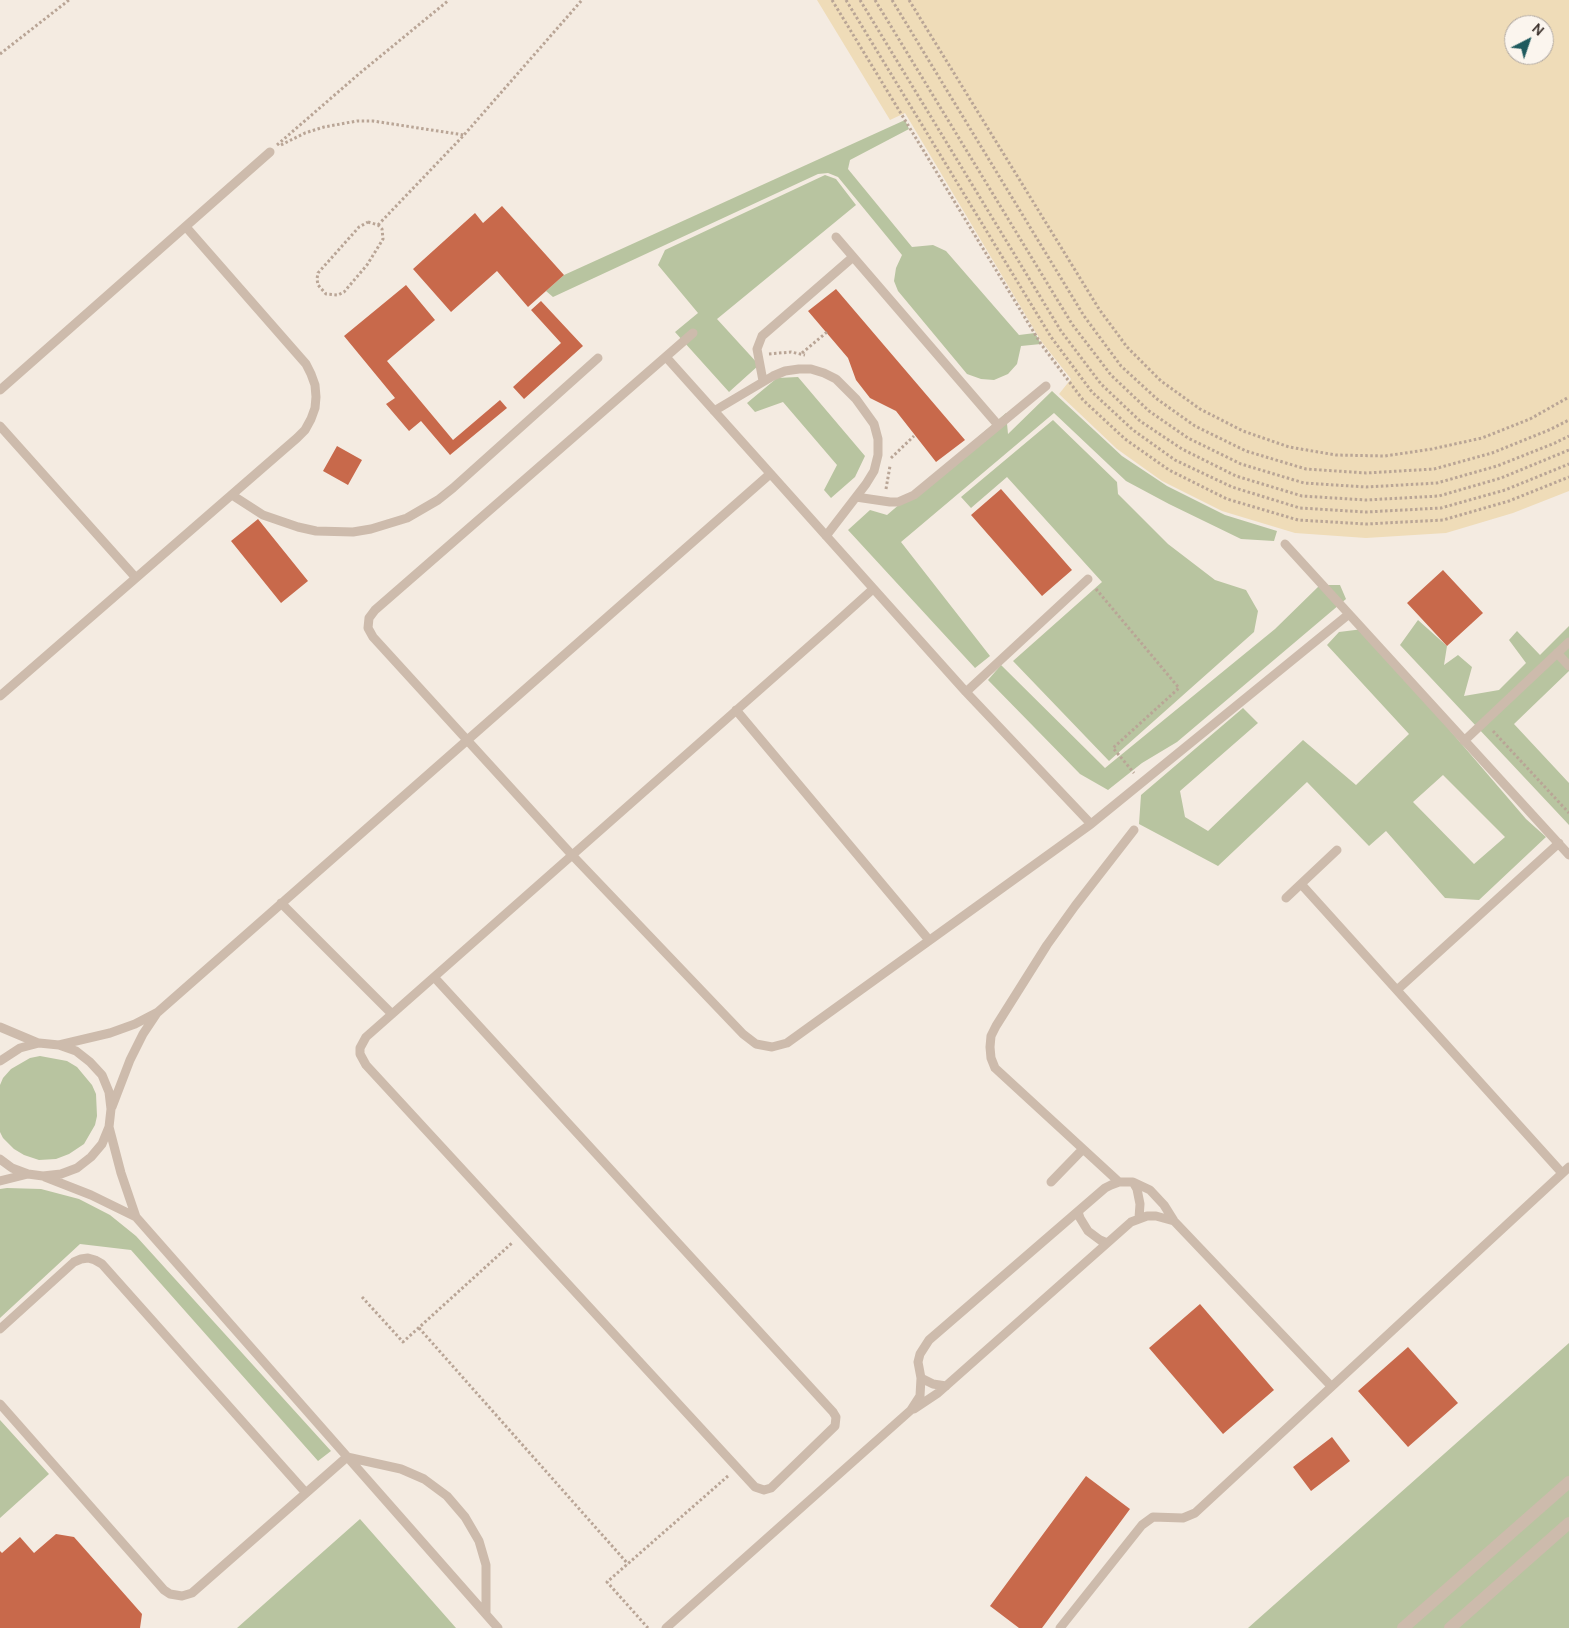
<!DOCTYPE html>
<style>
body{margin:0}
#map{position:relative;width:1569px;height:1628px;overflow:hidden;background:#f4ebe1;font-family:Manrope,sans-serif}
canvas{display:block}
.north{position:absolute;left:1504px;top:15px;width:50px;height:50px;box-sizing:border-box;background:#fbf5ee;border:1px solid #aea6a0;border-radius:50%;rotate:41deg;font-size:14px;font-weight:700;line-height:20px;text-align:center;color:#3b302b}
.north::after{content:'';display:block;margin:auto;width:18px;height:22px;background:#1f5a5e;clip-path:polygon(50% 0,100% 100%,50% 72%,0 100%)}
</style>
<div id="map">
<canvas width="1569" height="1628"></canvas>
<div class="north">N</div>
</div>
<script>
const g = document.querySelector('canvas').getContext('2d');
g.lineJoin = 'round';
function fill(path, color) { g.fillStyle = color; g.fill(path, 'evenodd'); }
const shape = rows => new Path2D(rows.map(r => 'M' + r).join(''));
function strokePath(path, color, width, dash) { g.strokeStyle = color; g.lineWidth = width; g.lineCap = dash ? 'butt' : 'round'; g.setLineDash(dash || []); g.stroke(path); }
fill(shape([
 [905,120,909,129,850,160,848,169,912,247,933,245,946,251,1019,335,1035,333,1041,344,1021,346,1017,364,1008,374,994,380,981,379,967,374,898,291,894,281,896,268,902,255,838,177,828,173,818,174,553,297,546,291,564,275],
 [825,175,836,179,856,205,717,319,759,365,729,392,675,332,698,313,658,265,665,250],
 [798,377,865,456,855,477,831,498,824,490,837,465,783,402,755,412,747,403,777,378],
 [1052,391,1122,456,1167,486,1225,515,1277,531,1274,541,1241,539,1169,504,1126,481,1054,413,901,542,990,656,975,668,848,530,870,510,887,515,1006,413,1008,434],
 [1053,420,1117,482,1118,494,1168,544,1215,580,1246,590,1258,611,1254,632,1109,761,1013,661,1102,582,1007,477,971,508,961,497],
 [1320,585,1340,585,1346,599,1177,742,1142,763,1108,790,1080,774,988,680,1001,665,1105,768,1275,629],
 [1418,620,1447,646,1444,665,1458,655,1472,667,1464,696,1499,690,1526,663,1509,640,1517,631,1540,655,1569,626,1569,671,1514,724,1569,783,1569,825,1400,645],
 [1363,629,1526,819,1546,837,1479,900,1445,898,1386,831,1369,846,1307,782,1218,866,1139,824,1141,795,1243,708,1258,723,1180,791,1185,817,1208,831,1303,740,1356,785,1409,734,1327,645,1339,632],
 [1443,775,1505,837,1474,864,1413,802],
 [40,1056,67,1061,77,1067,92,1085,96,1094,97,1116,95,1125,84,1144,69,1154,56,1159,39,1160,24,1155,14,1149,3,1138,0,1132,0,1085,3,1078,11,1069,30,1058],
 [7,1188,41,1189,79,1199,110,1215,136,1236,331,1451,318,1461,131,1250,80,1244,0,1318,0,1189],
 [1569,1343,1569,1628,1248,1628],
 [0,1420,49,1474,0,1518],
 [360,1519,456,1628,237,1628]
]), '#b8c4a0');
fill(shape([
 [817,0,1569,0,1569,491,1513,513,1446,533,1366,538,1295,533,1222,511,1162,481,1117,449,1059,394,1071,379,1041,341,905,113,890,120],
 [1514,25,1544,25,1544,55,1514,55]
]), '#efdcb8');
fill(shape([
 [502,206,564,275,528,307,497,271,451,312,413,269,475,213,483,223],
 [406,285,435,320,387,361,453,440,500,400,507,408,450,455,421,421,409,431,386,404,395,398,344,336],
 [836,289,965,440,936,462,896,411,870,398,856,380,848,358,808,311],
 [541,301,583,346,524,399,513,387,561,343,531,310],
 [337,446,362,460,348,485,323,471],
 [1001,489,1072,570,1042,596,971,515],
 [258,519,308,581,281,603,231,541],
 [1443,570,1483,613,1447,646,1407,603],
 [1200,1304,1274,1390,1223,1434,1149,1348],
 [1408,1347,1458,1403,1408,1447,1358,1391],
 [1332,1437,1350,1461,1311,1491,1293,1467],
 [1086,1476,1130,1509,1042,1628,1019,1628,990,1606],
 [56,1534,74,1537,142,1614,140,1628,0,1628,0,1551,2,1553,20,1537,34,1553]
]), '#c8694b');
strokePath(shape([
 [832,0,1041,344,1083,400,1125,439,1169,470,1227,499,1298,520,1366,524,1443,520,1509,501,1569,477],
 [846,0,1051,337,1092,392,1133,430,1175,460,1232,487,1300,508,1366,512,1441,508,1505,490,1569,464],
 [860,0,1061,331,1101,384,1140,421,1182,449,1236,476,1302,496,1366,500,1439,496,1501,478,1569,450],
 [875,0,1072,324,1111,375,1149,411,1188,438,1241,464,1304,483,1366,487,1437,483,1497,466,1555,443,1569,436],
 [892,0,1084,316,1121,366,1157,399,1195,426,1246,451,1306,469,1366,473,1434,469,1492,453,1549,430,1569,420],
 [909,0,1099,309,1127,347,1161,381,1200,409,1243,431,1289,447,1336,455,1385,456,1432,449,1482,438,1530,419,1569,397],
 [0,54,69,0],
 [277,145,360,73,449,0],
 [281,145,305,133,324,127,357,121,373,121,464,135],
 [368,222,378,225,382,229,383,239,380,244,367,265,344,292,338,295,326,294,318,285,317,279,318,273,359,227,368,222],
 [378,225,464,135,582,0],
 [802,353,827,332],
 [769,354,791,352,805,355],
 [891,458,914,436],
 [886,489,890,466],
 [1096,589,1179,688,1113,748,1134,773],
 [1493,731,1569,813],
 [362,1297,403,1342,512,1243],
 [419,1328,628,1564],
 [648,1628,607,1582,728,1476]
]), '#b9a596', 3, [2.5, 2.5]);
strokePath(shape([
 [836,237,998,425],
 [693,333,375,610,369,618,368,628,373,637,572,855,743,1034,756,1044,772,1047,787,1043,1091,824,1349,614],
 [666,357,966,692,1091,824],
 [763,381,757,349,762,336,853,257],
 [0,390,270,152],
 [714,411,773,376,785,371,799,369,811,369,824,373,836,379,856,399,874,424,878,439,878,455,874,471,866,484,826,536],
 [0,426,136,578],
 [232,495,263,515,298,527,316,531,353,532,371,529,407,518,438,500,453,488,598,358],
 [856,497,890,502,898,502,914,495,1046,386],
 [1285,544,1569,855],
 [1557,653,1569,666],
 [966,692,1088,579],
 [0,696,297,438,305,430,311,419,315,408,316,397,315,385,311,374,306,364,186,227],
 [736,710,929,940],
 [1464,741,1569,642],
 [1301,884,1562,1173],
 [1286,898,1337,850],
 [281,903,392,1014],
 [434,977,833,1412,836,1417,835,1426,771,1488,764,1490,755,1487,366,1065,360,1054,360,1048,366,1037,833,625,873,589],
 [1397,990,1559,843],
 [0,1027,38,1043],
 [59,1045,110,1033,135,1024,158,1012,770,474],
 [0,1061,20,1048,39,1043,59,1045,76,1051,90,1062,102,1075,109,1092,111,1109,109,1127,102,1144,91,1157,77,1168,61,1174,43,1176,28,1174,12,1168,0,1159],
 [112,1107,130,1060,143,1034,157,1013],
 [109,1127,121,1173,136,1217,498,1628],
 [45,1177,91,1195,136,1217],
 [0,1181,28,1174],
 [1051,1182,1083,1149],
 [1119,1182,995,1068,991,1058,990,1047,991,1036,996,1026,1047,945,1075,906,1134,830],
 [1133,1182,1137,1189,1140,1204,1139,1218],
 [1078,1212,1080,1218,1088,1231,1100,1240,1107,1243],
 [0,1329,74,1262,81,1259,88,1258,95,1260,102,1264,306,1493],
 [921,1378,933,1384,946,1386],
 [0,1404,164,1590,170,1594,182,1596,192,1593,347,1457,401,1469,424,1479,447,1496,465,1517,479,1541,486,1565,486,1614],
 [914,1409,938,1393,1131,1222,1147,1216,1156,1216,1174,1221],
 [666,1628,911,1410,920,1396,921,1378,918,1362,920,1354,929,1340,1105,1188,1111,1185,1119,1182,1133,1182,1150,1190,1164,1205,1174,1221,1331,1386],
 [1060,1628,1142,1525,1153,1517,1183,1518,1195,1513,1569,1167]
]), '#cdbbac', 9);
strokePath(shape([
 [1403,1628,1569,1482],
 [1450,1628,1569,1523]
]), '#cdbbac', 12);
</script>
